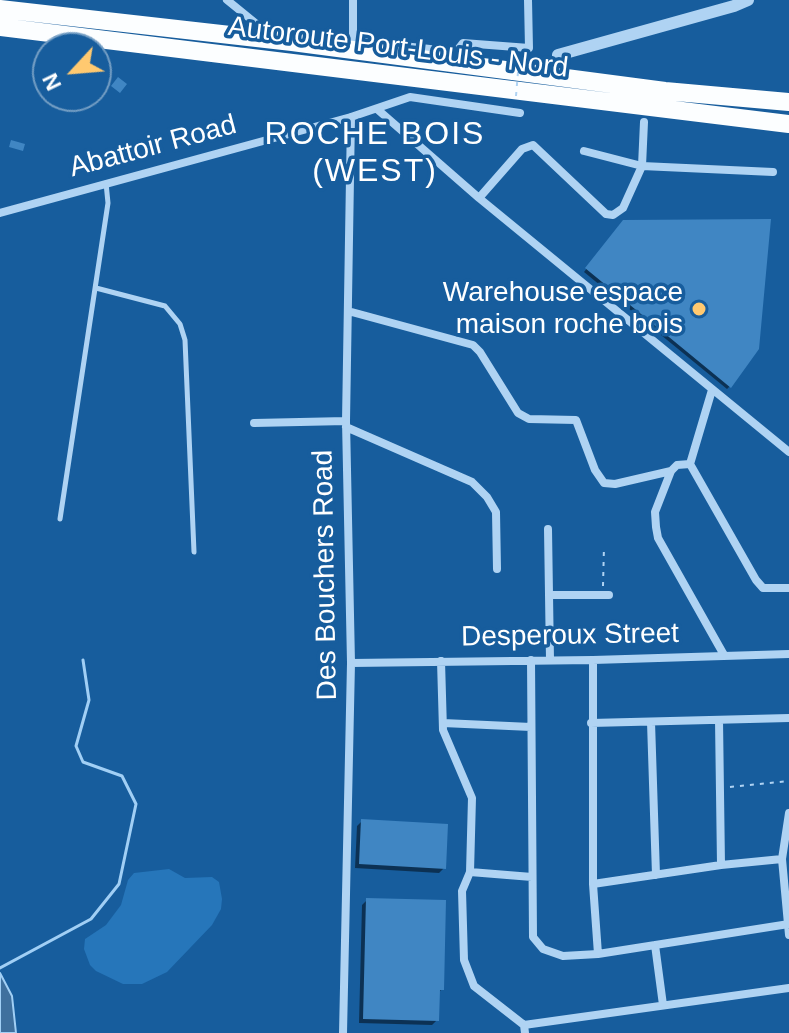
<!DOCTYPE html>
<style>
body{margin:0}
#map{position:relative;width:789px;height:1033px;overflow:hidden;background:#175d9d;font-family:Helvetica,sans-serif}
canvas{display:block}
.north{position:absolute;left:32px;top:32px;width:80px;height:80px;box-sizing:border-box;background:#175d9d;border:2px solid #749ec4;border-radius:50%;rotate:244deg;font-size:22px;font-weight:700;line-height:32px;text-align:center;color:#fff}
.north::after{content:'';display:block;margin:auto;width:28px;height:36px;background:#ffc970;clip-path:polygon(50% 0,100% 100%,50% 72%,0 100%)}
</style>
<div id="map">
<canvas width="789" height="1033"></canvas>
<div class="north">N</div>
</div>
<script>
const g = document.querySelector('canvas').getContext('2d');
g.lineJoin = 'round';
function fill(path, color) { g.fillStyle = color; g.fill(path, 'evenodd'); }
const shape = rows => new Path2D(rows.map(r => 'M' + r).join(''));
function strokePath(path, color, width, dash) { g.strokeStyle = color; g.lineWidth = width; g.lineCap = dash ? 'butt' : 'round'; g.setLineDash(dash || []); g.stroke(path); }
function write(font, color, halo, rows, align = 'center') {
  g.font = font + ' Helvetica,sans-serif'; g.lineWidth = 7; g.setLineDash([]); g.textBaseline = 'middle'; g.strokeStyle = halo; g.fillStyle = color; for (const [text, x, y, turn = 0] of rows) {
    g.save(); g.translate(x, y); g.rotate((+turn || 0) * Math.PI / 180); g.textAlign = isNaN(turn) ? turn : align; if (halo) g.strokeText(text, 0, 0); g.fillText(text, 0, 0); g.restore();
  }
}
fill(shape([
 [169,869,185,878,212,877,219,882,222,899,221,909,212,925,167,972,142,984,123,984,96,971,90,965,84,949,85,939,106,925,121,905,128,880,134,873]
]), '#2676ba');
const water = shape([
 [0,973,12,996,16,1033,0,1033,0,973]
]);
fill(water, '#3f709e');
strokePath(water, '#a1cff5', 2);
fill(shape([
 [620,226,730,386,727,389,584,272],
 [362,821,444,868,439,873,355,868,357,826],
 [367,900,442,989,438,993,437,1020,432,1025,359,1023,362,905]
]), '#0007');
strokePath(shape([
 [0,968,91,919,119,884,136,804,122,776,83,762,76,746,89,700,83,660]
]), '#a1cff5', 3);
fill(shape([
 [118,77,127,84,120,93,111,86],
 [11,140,25,144,23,151,9,147],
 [771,219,759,349,731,388,585,268,623,220],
 [361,819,448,824,446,869,359,864],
 [366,898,446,900,444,990,440,990,439,1021,363,1019]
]), '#4086c3');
strokePath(shape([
 [603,586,604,546],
 [730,787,789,781]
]), '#afd3f3', 2, [4, 6]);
strokePath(shape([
 [96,288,165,306,180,324,185,340,194,552],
 [60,519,108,203,106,183]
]), '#afd3f3', 5);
strokePath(shape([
 [227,0,264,30,456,52,463,43,529,48,528,0],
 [353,0,353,39],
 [377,109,479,198,789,452],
 [584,151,642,166,773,172],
 [479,198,522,149,533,145,606,214,613,215,623,208,642,166,644,122],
 [0,213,351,117,410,97,520,113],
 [348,311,473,345,480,352,518,413,529,419,576,420,595,470,604,483,615,484,671,471],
 [712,390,690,464,756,580,763,588,789,588],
 [254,423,346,421],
 [346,427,472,482,487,497,496,512,497,569],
 [690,464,677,465,671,471,655,512,656,527,658,538,724,655],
 [548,529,550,660],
 [549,595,609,595],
 [531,660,533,937,543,949,563,956,598,954,789,924],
 [593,660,593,884,598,954],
 [441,661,443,730,472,798,470,872,462,891,464,960,474,986,524,1025,525,1033],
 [351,663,593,660,789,654],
 [719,720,721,865],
 [651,722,656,875],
 [443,723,531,727],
 [591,723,789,718],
 [789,813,782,859,789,935],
 [470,872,532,877],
 [593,884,721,865,782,859],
 [655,945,663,1005],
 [524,1025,789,988],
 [343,1033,351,663,346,421,351,117]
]), '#afd3f3', 8);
strokePath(shape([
 [558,55,734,6,748,0]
]), '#afd3f3', 12);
strokePath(shape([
 [0,9,292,42,665,91,789,102],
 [0,27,789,124]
]), '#fcfeff', 18);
strokePath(shape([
 [516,96,519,60]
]), '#afd3f3', 2, [4, 6]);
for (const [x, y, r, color] of [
 [699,309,8,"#ffc970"]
]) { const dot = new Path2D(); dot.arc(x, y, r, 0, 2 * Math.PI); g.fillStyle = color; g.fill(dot); strokePath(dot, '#175d9d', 3); }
write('28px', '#fff', '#175d9d', [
 ["Autoroute Port-Louis - Nord",398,48,7],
 ["Abattoir Road",153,147,-15],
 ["Des Bouchers Road",326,575,-91],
 ["Desperoux Street",570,636,-1]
]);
write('28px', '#fff', '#175d9d', [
 ["Warehouse espace",683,293],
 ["maison roche bois",683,325]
], 'right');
g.letterSpacing = '2px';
write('32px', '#fff', '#175d9d', [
 ["ROCHE BOIS",375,135],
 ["(WEST)",375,172]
]);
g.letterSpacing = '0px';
</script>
